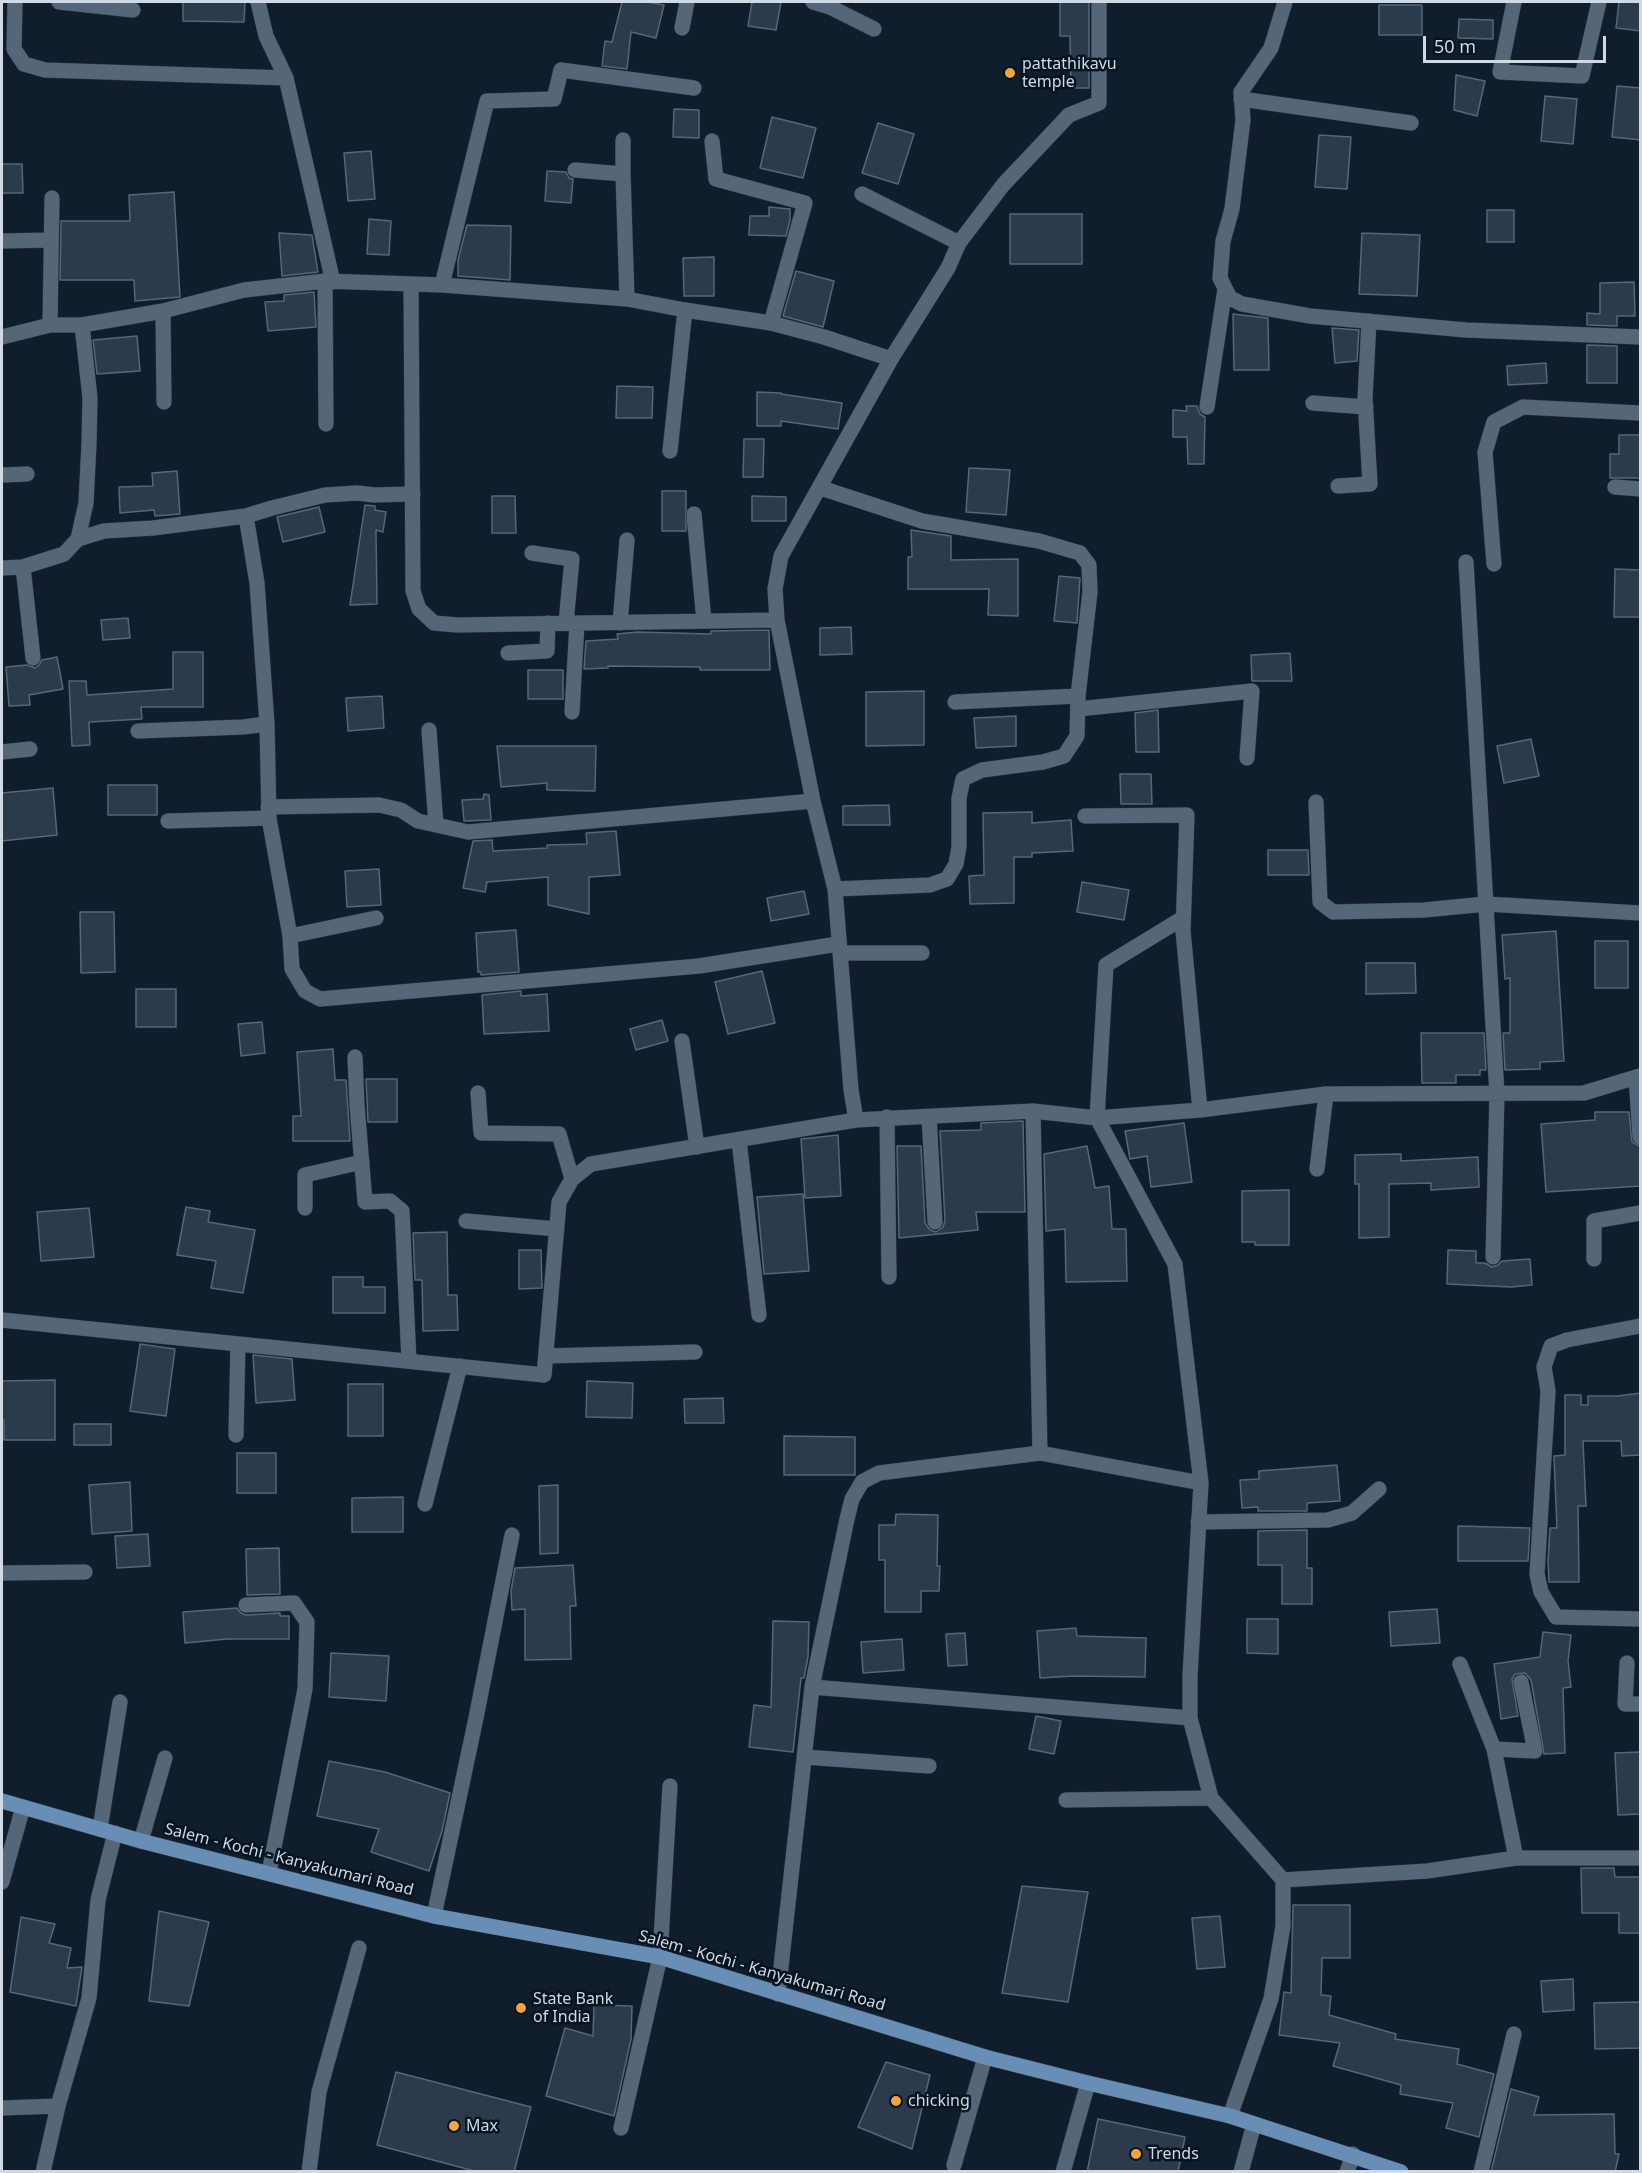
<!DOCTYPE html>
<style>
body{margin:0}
#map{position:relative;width:1642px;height:2173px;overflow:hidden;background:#0f1d2c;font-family:"Noto Sans",sans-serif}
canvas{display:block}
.frame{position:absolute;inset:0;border:3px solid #d0d9e4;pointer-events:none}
.scale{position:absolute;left:1423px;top:36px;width:183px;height:27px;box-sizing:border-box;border:3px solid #d0d9e4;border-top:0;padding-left:8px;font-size:18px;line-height:21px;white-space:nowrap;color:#d0d9e4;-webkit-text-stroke:4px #061422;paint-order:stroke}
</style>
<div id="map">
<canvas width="1642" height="2173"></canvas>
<div class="frame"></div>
<div class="scale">50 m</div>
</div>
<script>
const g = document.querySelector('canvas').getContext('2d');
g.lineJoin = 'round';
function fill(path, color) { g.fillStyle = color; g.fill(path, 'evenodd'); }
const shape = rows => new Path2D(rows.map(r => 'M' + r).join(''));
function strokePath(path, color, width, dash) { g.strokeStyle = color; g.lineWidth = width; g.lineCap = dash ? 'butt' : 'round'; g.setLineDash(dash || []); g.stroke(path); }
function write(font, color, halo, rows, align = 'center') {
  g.font = font + ' "Noto Sans",sans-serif'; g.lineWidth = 5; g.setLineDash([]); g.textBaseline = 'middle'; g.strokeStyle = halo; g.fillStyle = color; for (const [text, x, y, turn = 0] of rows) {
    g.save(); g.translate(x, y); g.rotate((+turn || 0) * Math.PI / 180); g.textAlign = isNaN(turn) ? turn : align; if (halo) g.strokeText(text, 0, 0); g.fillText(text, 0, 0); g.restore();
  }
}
const building = shape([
 [183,2,245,2,244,22,183,21,183,2],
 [622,2,648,2,664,5,656,38,631,32,627,69,602,66,605,41,612,42,622,2],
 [752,2,781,2,776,30,748,26,752,2],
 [1060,2,1089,2,1089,88,1071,88,1070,36,1060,36,1060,2],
 [1619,2,1641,2,1641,31,1616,28,1619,2],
 [1379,5,1422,5,1422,35,1379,35,1379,5],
 [1459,19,1493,20,1493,39,1458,38,1459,19],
 [1456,75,1485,81,1477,116,1454,110,1456,75],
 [1617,86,1641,88,1641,140,1612,137,1617,86],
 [1545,96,1577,99,1573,144,1541,141,1545,96],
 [674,109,699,110,699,138,673,137,674,109],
 [772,117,816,128,803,178,760,168,772,117],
 [878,123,914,134,898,184,862,173,878,123],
 [1319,135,1351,137,1347,189,1315,187,1319,135],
 [371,151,375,199,348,201,344,153,371,151],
 [2,164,22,164,23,193,2,193,2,164],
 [547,171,566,172,569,178,573,179,571,203,545,201,547,171],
 [174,192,180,297,135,301,134,280,60,280,61,221,130,221,129,195,174,192],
 [769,207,790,209,790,220,786,236,749,235,750,216,769,216,769,207],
 [1487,210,1514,210,1514,242,1487,242,1487,210],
 [1010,214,1082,214,1082,264,1010,264,1010,214],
 [369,219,391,221,389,255,367,254,369,219],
 [467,225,511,226,510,280,458,276,458,260,467,225],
 [279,233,312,235,318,272,282,276,279,233],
 [1362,233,1420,235,1417,296,1359,294,1362,233],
 [714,257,714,296,684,296,683,258,714,257],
 [796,271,834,281,823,327,783,316,796,271],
 [1634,282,1635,316,1617,316,1617,326,1587,325,1587,313,1600,314,1600,283,1634,282],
 [314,292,316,327,268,331,265,302,284,301,284,295,314,292],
 [1233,314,1268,318,1269,370,1234,370,1233,314],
 [1332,328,1359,330,1357,361,1335,363,1332,328],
 [137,336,140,371,97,374,93,340,137,336],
 [1587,345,1617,346,1617,383,1587,383,1587,345],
 [1546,363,1547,383,1508,385,1507,366,1546,363],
 [617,386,653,387,652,418,616,418,617,386],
 [757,392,781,393,781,394,842,403,838,429,781,421,781,426,757,426,757,392],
 [1186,406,1197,406,1200,414,1205,417,1204,464,1188,464,1187,437,1173,437,1173,410,1187,411,1186,406],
 [1619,435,1641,435,1641,478,1610,478,1610,454,1619,454,1619,435],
 [744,439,764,439,763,477,743,477,744,439],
 [969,468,1010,470,1006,515,966,512,969,468],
 [177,471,180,514,155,516,154,510,120,513,119,487,153,486,152,473,177,471],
 [662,491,686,491,686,531,662,531,662,491],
 [492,496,515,496,516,533,492,533,492,496],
 [752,496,786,497,786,521,752,521,752,496],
 [365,505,375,506,375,510,386,512,383,532,376,530,377,604,350,605,365,505],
 [319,507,325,532,283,542,277,517,319,507],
 [911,530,951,536,951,560,1018,559,1018,616,988,615,989,589,908,589,908,557,912,557,911,530],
 [1615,569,1641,570,1641,617,1614,617,1615,569],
 [1059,576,1080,578,1077,623,1054,621,1059,576],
 [128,618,130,638,103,640,101,620,128,618],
 [851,627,852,654,820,655,820,628,851,627],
 [769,630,770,670,700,670,700,667,608,666,608,668,584,669,586,641,618,639,617,634,637,632,711,634,711,631,769,630],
 [173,652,203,652,203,707,141,707,142,719,89,722,90,745,72,746,69,681,86,681,87,695,173,689,173,652],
 [1290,653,1292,681,1252,681,1251,655,1290,653],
 [57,657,63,689,29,695,30,705,9,706,6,667,27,665,35,668,39,665,42,660,57,657],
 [528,670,563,670,563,699,528,699,528,670],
 [924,691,924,745,866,746,866,692,924,691],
 [382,696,384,728,348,731,346,698,382,696],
 [1158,710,1159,752,1136,752,1135,713,1158,710],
 [1016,716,1016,746,976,748,974,718,1016,716],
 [1531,739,1539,776,1504,783,1497,746,1531,739],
 [497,746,596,746,595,791,547,790,547,783,501,787,497,746],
 [1120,774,1151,774,1152,804,1121,804,1120,774],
 [108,785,157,785,157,815,108,815,108,785],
 [53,788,57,835,2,841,2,793,53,788],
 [484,794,489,795,491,820,464,821,462,800,483,799,484,794],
 [889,805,890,825,843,825,843,806,889,805],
 [1032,812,1032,823,1071,820,1073,851,1032,853,1032,857,1014,857,1014,903,970,904,969,876,984,875,983,813,1032,812],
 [616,831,620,875,589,877,589,914,548,905,548,877,487,882,485,892,463,888,473,841,492,840,493,851,547,848,547,845,587,844,586,833,616,831],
 [1268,850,1308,850,1309,875,1268,875,1268,850],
 [379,869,381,905,347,907,345,871,379,869],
 [1082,882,1129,890,1124,920,1077,912,1082,882],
 [804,891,809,914,771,921,767,898,804,891],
 [80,912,114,912,115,972,81,973,80,912],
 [516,930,519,972,481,975,481,972,478,972,476,933,516,930],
 [1556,931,1564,1061,1540,1062,1540,1069,1505,1070,1503,1033,1510,1033,1510,978,1505,979,1502,935,1556,931],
 [1595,941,1628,941,1628,988,1595,988,1595,941],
 [1366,963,1415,963,1416,993,1366,994,1366,963],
 [762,971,775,1023,728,1034,715,982,762,971],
 [136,989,176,989,176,1027,136,1027,136,989],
 [521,991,521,996,547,994,549,1031,484,1034,482,995,521,991],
 [662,1020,668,1041,636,1050,630,1029,662,1020],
 [262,1022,265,1053,241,1056,238,1024,262,1022],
 [1421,1033,1484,1033,1486,1070,1480,1070,1480,1075,1456,1075,1456,1083,1422,1083,1421,1033],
 [333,1049,335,1080,346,1080,350,1141,293,1141,293,1116,301,1116,297,1052,333,1049],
 [366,1079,397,1079,397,1122,368,1122,366,1079],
 [1595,1112,1629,1112,1632,1142,1641,1147,1641,1186,1546,1192,1541,1124,1595,1120,1595,1112],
 [1023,1121,1025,1212,976,1212,978,1230,899,1238,897,1146,921,1146,925,1223,930,1230,936,1232,943,1227,945,1221,940,1131,981,1130,981,1123,1023,1121],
 [1184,1123,1192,1182,1151,1187,1147,1156,1130,1159,1125,1131,1184,1123],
 [838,1135,841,1196,805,1198,801,1139,838,1135],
 [1087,1146,1095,1188,1109,1186,1112,1229,1126,1229,1127,1281,1066,1282,1065,1229,1046,1231,1044,1154,1087,1146],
 [1401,1154,1401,1161,1478,1157,1479,1187,1431,1190,1431,1183,1389,1184,1389,1237,1359,1238,1359,1184,1355,1184,1355,1155,1401,1154],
 [1289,1190,1289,1245,1255,1245,1255,1242,1242,1242,1242,1191,1289,1190],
 [803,1194,809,1271,764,1274,757,1197,803,1194],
 [186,1207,210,1211,208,1222,255,1230,243,1293,211,1288,216,1261,177,1255,186,1207],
 [89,1208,94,1257,41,1261,37,1212,89,1208],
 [447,1232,448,1295,457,1295,458,1330,423,1331,422,1280,415,1280,413,1233,447,1232],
 [519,1250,541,1250,542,1288,519,1289,519,1250],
 [1448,1250,1476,1251,1476,1263,1485,1263,1492,1267,1498,1265,1502,1261,1530,1259,1532,1285,1511,1287,1447,1284,1448,1250],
 [333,1277,363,1277,363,1287,385,1287,385,1313,333,1313,333,1277],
 [140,1344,175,1349,166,1416,130,1411,140,1344],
 [253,1355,292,1359,295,1400,256,1403,253,1355],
 [55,1380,55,1440,4,1440,4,1420,2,1420,2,1381,55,1380],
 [587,1381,633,1383,632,1418,586,1417,587,1381],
 [348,1384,383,1384,383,1436,348,1436,348,1384],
 [1641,1393,1641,1455,1622,1456,1621,1441,1583,1441,1586,1506,1578,1506,1579,1582,1549,1582,1548,1561,1550,1528,1557,1528,1554,1456,1565,1455,1565,1395,1581,1395,1581,1405,1588,1405,1588,1396,1618,1396,1641,1393],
 [723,1398,724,1423,685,1423,684,1399,723,1398],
 [74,1424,111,1424,111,1445,74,1445,74,1424],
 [784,1436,855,1437,855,1475,784,1475,784,1436],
 [237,1453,276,1453,276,1493,237,1493,237,1453],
 [1337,1465,1340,1501,1307,1503,1307,1511,1258,1511,1258,1507,1242,1508,1240,1480,1259,1479,1259,1471,1337,1465],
 [130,1482,132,1531,92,1534,89,1485,130,1482],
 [558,1485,558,1553,540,1554,539,1486,558,1485],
 [403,1497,403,1532,352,1532,352,1498,403,1497],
 [896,1514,938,1515,937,1566,940,1566,939,1591,921,1591,921,1612,885,1612,885,1560,879,1560,879,1525,895,1525,896,1514],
 [1458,1526,1530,1528,1528,1561,1458,1561,1458,1526],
 [1307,1530,1307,1568,1312,1568,1312,1604,1282,1604,1282,1565,1258,1565,1258,1531,1307,1530],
 [148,1534,150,1566,117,1568,115,1536,148,1534],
 [279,1548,280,1594,247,1595,246,1549,279,1548],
 [573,1565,576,1606,570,1606,571,1659,525,1660,525,1609,512,1610,511,1591,515,1568,573,1565],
 [237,1608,241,1613,246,1615,280,1613,280,1616,289,1616,289,1639,227,1639,185,1643,183,1612,237,1608],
 [1437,1609,1440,1643,1391,1646,1389,1612,1437,1609],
 [1247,1619,1278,1619,1278,1654,1247,1653,1247,1619],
 [773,1621,809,1622,808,1657,804,1678,801,1678,793,1752,749,1747,754,1705,771,1707,773,1621],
 [1076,1628,1077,1636,1146,1638,1145,1677,1073,1676,1040,1678,1037,1631,1076,1628],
 [1543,1632,1571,1635,1568,1661,1571,1687,1563,1688,1565,1753,1544,1754,1531,1680,1525,1673,1515,1674,1512,1679,1518,1716,1501,1719,1494,1664,1540,1657,1543,1632],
 [965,1633,967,1665,948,1666,946,1634,965,1633],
 [902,1639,904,1670,863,1673,861,1642,902,1639],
 [331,1653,389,1656,386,1701,329,1697,331,1653],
 [1036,1716,1061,1721,1054,1754,1029,1749,1036,1716],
 [1641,1752,1641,1814,1618,1815,1615,1753,1641,1752],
 [329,1761,385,1772,450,1793,442,1831,429,1871,371,1852,379,1829,317,1816,329,1761],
 [1581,1868,1614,1868,1615,1877,1641,1877,1641,1933,1619,1933,1619,1913,1582,1913,1581,1868],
 [1022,1886,1088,1892,1068,2002,1002,1993,1022,1886],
 [1293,1905,1350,1905,1350,1958,1322,1958,1321,1995,1331,1996,1329,2015,1396,2034,1395,2039,1459,2049,1457,2064,1494,2074,1479,2137,1446,2128,1453,2103,1400,2094,1401,2085,1333,2066,1340,2043,1279,2035,1284,1992,1291,1993,1293,1905],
 [159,1911,209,1922,189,2006,149,2001,159,1911],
 [1220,1916,1225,1967,1197,1969,1192,1918,1220,1916],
 [21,1917,55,1924,49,1943,71,1948,67,1968,82,1967,76,2006,10,1992,21,1917],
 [1573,1979,1574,2010,1543,2012,1541,1981,1573,1979],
 [1641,2002,1641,2048,1595,2049,1594,2003,1641,2002],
 [594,2005,632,2006,631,2039,614,2116,546,2096,565,2028,593,2036,594,2005],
 [886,2062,930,2075,912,2149,858,2127,886,2062],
 [396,2072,531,2107,514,2172,478,2172,377,2145,396,2072],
 [1511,2089,1539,2097,1534,2115,1614,2114,1615,2154,1619,2154,1615,2172,1491,2172,1511,2089],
 [1098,2119,1185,2137,1178,2172,1087,2172,1098,2119]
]);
fill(building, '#2b3b4c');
strokePath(building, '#56677a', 1.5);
const street = shape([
 [15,2,14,49,24,64,45,70,286,78],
 [59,2,133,10],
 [258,2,266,36,286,78,333,282],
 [813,2,830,7,832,2],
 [1099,2,1099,103,1069,115,1003,185,959,243,948,268,891,359,781,556,775,589,777,620,813,801,835,889,851,1090,856,1120,1033,1111,1097,1118,1200,1110,1326,1094,1584,1093,1640,1076],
 [1285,2,1271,48,1241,92,1243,120,1232,209,1223,241,1220,278,1230,298,1242,304,1310,316,1466,330,1640,337],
 [1514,2,1500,72,1582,76,1599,2],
 [830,7,874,29],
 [682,28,687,2],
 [1241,99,1411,123],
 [623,140,623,174,627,299],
 [712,141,716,179,805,203,771,323],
 [575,170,623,174],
 [862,194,959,243],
 [2,241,50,240],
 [325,281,326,424],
 [411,284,413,591,419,609,434,623,457,625,777,620],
 [442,285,487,101,554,99,561,70,694,88],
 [163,311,164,402],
 [50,325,52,198],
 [2,337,50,325,82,325,163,311,244,290,325,281,442,285,627,299,685,310,771,323,824,337,891,359],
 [1313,403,1366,407],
 [1207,407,1225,289],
 [670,451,685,310],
 [2,475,27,474],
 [1338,486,1370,484,1365,398,1369,321],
 [1615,487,1640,489],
 [821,488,922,521,1039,541,1080,553,1089,565,1090,592,1078,696,1077,736,1064,756,1043,762,982,770,963,779,959,798,959,847,956,864,947,879,930,885,835,889],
 [694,514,704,621],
 [246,516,257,583,267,724,269,818,290,936,292,969,305,991,320,999,699,966,838,944],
 [78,539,104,531,153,528,246,516,272,508,325,495,357,493,374,495,413,494],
 [532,553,572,559,566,623],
 [1466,562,1497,1094,1493,1257],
 [1494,564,1485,452,1494,422,1523,407,1640,413],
 [23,567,33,658],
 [2,568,23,567,64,554,78,539,86,503,89,444,90,398,82,325],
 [620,623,627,540],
 [508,653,547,651,548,623],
 [955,702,1078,696],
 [1078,709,1252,691,1247,758],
 [572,712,577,623],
 [429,730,436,825],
 [138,731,243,727,267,724],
 [2,752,30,749],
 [1316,802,1320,902,1333,912,1424,910,1486,904,1640,913],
 [268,807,379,805,401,810,418,821,468,832,813,801],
 [1085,816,1187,815,1183,931,1200,1110],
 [168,821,269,818],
 [1183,918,1106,965,1097,1118,1175,1264,1201,1483,1190,1676,1190,1718,1211,1798,1283,1880,1283,1926,1271,1999,1230,2116],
 [290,936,376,918],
 [840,953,922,953],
 [682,1041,697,1147],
 [355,1057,357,1105,365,1202,390,1201,402,1211,409,1361],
 [1636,1077,1640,1137],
 [478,1093,481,1133,559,1134,572,1179],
 [1033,1111,1040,1453],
 [887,1117,889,1277],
 [929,1117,935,1222],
 [739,1140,759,1315],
 [1317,1169,1326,1094],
 [305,1208,305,1175,362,1162],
 [466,1221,557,1229],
 [1594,1259,1594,1221,1640,1213],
 [2,1320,544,1375,559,1202,572,1179,591,1164,856,1120],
 [1640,1326,1567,1340,1551,1346,1544,1367,1548,1391,1537,1574,1541,1592,1556,1617,1640,1619],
 [546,1356,695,1352],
 [236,1435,238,1344],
 [425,1504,460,1366],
 [1198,1522,1328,1520,1352,1513,1379,1489],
 [2,1573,85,1572],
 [246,1605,294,1603,307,1622,305,1689,269,1873],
 [1627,1663,1625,1704,1640,1704],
 [1460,1664,1494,1749,1516,1858],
 [812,1687,1190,1718],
 [1494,1749,1535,1751,1521,1682],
 [805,1757,929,1766],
 [1066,1800,1211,1798],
 [100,1829,120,1702],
 [141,1841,165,1758],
 [1283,1880,1427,1871,1516,1858,1640,1858],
 [2,1882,23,1807],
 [434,1916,476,1718,512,1535],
 [778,1994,812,1687,847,1519,852,1499,862,1482,879,1473,1040,1453,1201,1483],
 [2,2108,58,2106],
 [621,2128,660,1957,670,1786],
 [954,2165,985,2057],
 [43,2172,58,2106,89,1998,98,1900,115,1833],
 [309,2172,319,2092,359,1948],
 [1063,2172,1088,2083],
 [1241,2172,1254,2124],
 [1347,2172,1353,2154],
 [1481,2172,1514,2034]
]);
const primary = shape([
 [2,1801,141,1841,434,1916,660,1957,985,2057,1088,2083,1230,2116,1401,2172]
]);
strokePath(street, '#2e3542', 16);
strokePath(primary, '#2e3542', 16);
strokePath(street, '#556679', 15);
strokePath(primary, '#698eb6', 15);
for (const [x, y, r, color] of [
 [1010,73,6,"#f0a63e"],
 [521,2008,6,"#f0a63e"],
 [896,2101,6,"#f0a63e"],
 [454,2126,6,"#f0a63e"],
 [1136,2154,6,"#f0a63e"]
]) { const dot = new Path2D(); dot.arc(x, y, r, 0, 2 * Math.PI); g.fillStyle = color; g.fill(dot); strokePath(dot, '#061422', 2); }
write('16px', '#d0d9e4', '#061422', [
 ["pattathikavu",1022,64],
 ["temple",1022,82],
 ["State Bank",533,1999],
 ["of India",533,2017],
 ["chicking",908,2101],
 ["Max",466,2126],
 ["Trends",1148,2154]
], 'left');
write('16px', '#d0d9e4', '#061422', [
 ["Salem - Kochi - Kanyakumari Road",289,1860,14],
 ["Salem - Kochi - Kanyakumari Road",762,1971,16]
]);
</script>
